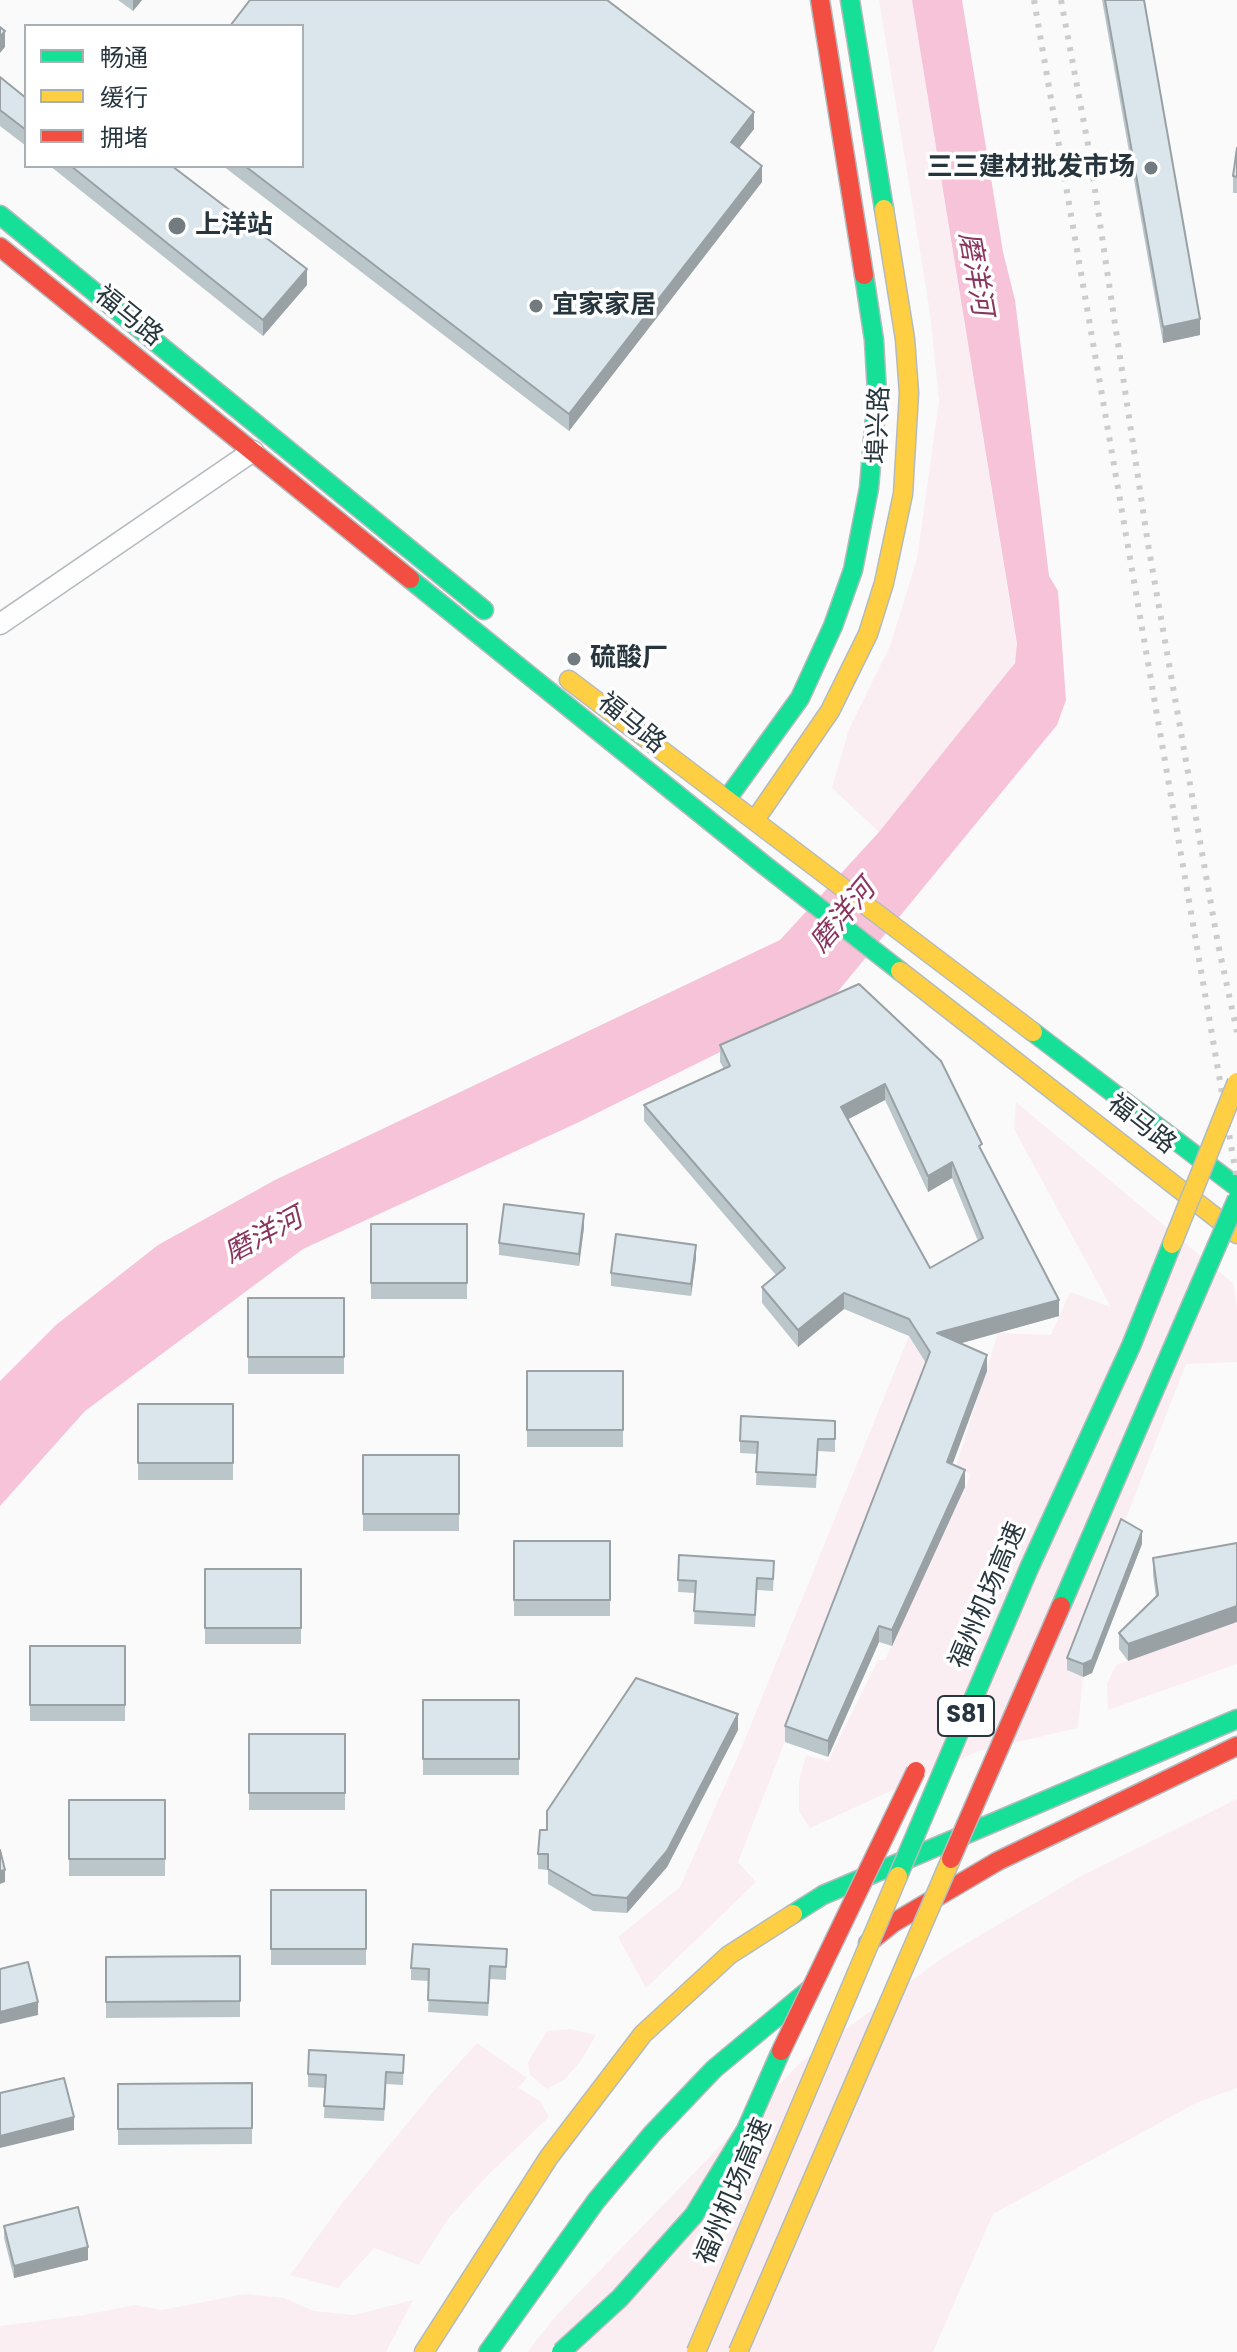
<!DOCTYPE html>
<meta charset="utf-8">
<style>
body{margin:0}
#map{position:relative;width:1237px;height:2352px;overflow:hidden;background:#fafafa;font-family:Poppins,"Noto Sans SC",sans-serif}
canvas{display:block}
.legend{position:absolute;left:24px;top:24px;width:280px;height:144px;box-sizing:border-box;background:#fff;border:2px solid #a9afb2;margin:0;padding:10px 14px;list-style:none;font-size:24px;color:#27363e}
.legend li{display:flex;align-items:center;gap:16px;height:40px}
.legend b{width:40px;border:2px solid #a9afb2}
</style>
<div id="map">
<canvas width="1237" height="2352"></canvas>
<ul class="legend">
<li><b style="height:10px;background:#16e098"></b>畅通</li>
<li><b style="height:10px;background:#ffcf43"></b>缓行</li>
<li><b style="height:10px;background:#f24e42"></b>拥堵</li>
</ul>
</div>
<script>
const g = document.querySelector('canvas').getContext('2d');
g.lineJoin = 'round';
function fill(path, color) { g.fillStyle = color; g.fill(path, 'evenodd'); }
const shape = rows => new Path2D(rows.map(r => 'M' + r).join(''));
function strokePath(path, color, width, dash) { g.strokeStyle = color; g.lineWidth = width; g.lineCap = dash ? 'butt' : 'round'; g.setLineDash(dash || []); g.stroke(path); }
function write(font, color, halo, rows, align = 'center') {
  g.font = font + ' Poppins,"Noto Sans SC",sans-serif'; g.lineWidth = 7; g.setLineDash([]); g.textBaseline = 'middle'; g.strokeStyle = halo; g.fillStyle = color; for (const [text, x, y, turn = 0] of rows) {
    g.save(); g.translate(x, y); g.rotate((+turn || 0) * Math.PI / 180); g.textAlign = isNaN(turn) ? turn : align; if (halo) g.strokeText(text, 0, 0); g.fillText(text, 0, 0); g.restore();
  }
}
fill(shape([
 [879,0,912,0,1018,654,1009,672,879,832,832,788,849,729,890,646,917,559,939,401,930,313],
 [1016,1102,1233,1283,1237,1308,1237,1362,1186,1364,1067,1670,1083,1677,1078,1728,978,1751,810,1828,799,1812,799,1781,806,1755,828,1761,878,1660,885,1660,971,1475,956,1466,998,1333,1051,1335,1070,1292,1111,1307,1014,1129],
 [909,1336,937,1350,738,1862,756,1882,646,1988,618,1937,680,1887,741,1749],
 [1237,1622,1237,1664,1108,1710,1107,1684,1116,1665],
 [1237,1799,1237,2088,1196,2103,993,2214,933,2352,527,2352,556,2316,800,2063,945,1956,1081,1876],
 [571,2029,596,2035,580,2062,564,2080,547,2089,530,2075,528,2062,547,2031],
 [477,2043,527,2078,518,2088,540,2101,549,2117,489,2174,447,2220,419,2265,374,2248,338,2288,290,2275,343,2202,432,2093],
 [245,2294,284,2298,314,2311,354,2315,413,2300,386,2352,0,2352,0,2326,84,2315,135,2305,162,2310]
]), '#faeef3');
fill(shape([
 [912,0,962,0,1003,252,1015,300,1049,576,1058,591,1066,700,1057,725,835,995,577,1123,303,1249,85,1411,0,1506,0,1381,56,1325,158,1245,275,1180,780,940,879,832,1015,663,1017,644]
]), '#f6c3d8');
const street = shape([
 [0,624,253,451]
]);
const fast = shape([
 [850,0,884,209],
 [0,215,484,610],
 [410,579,763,864,900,971],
 [727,799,800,698,833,626,853,570,869,488,877,393,874,340,864,275],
 [1033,1032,1237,1187],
 [793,1914,823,1895,1237,1719],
 [488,2352,596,2201,652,2134,714,2069,809,1990]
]);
const slow = shape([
 [569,680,1033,1032],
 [755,820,830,711,868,634,884,583,903,494,909,393,905,339,884,209],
 [900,971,1237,1234],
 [424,2352,549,2157,643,2034,729,1955,793,1914]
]);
const jam = shape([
 [820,0,864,275],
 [0,247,410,579],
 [868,1943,893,1923,998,1861,1237,1746]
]);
strokePath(street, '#b4bbbe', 23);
strokePath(fast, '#b4bbbe', 21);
strokePath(slow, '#b4bbbe', 21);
strokePath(jam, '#b4bbbe', 21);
strokePath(street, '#fefefe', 20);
strokePath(fast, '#16e098', 18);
strokePath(slow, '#ffcf43', 18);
strokePath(jam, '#f24e42', 18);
strokePath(shape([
 [1034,0,1237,1180],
 [1061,0,1089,150,1148,544,1218,944,1237,1032]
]), '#cbcccd', 6, [4, 8]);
const fastBridge = shape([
 [1061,1606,1237,1199],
 [898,1876,1030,1566,1131,1346,1172,1244],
 [561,2352,620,2298,694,2215,746,2130,781,2051]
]);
const slowBridge = shape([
 [1172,1244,1237,1082],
 [696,2352,898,1876],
 [738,2352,951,1859]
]);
const jamBridge = shape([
 [951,1859,1061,1606],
 [781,2051,916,1771]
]);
strokePath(fastBridge, '#b4bbbe', 21, []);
strokePath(slowBridge, '#b4bbbe', 21, []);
strokePath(jamBridge, '#b4bbbe', 21, []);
strokePath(fastBridge, '#16e098', 18);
strokePath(slowBridge, '#ffcf43', 18);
strokePath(jamBridge, '#f24e42', 18);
fill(shape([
 [118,0,142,0,133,11],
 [1102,0,1144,0,1200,335,1163,343],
 [0,77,26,98,26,146,0,126],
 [754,129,739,148,762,182,569,431,223,166,302,166],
 [1237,148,1237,193,1233,193,1233,176],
 [50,166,172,166,307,285,263,336],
 [859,984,982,1151,1059,1316,960,1343,987,1371,952,1465,965,1487,892,1646,879,1642,828,1757,785,1742,785,1726,926,1363,909,1336,844,1309,798,1347,762,1303,762,1287,776,1275,644,1121,644,1105,724,1069,720,1062,720,1045],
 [885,1100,928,1192,952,1178,978,1241,930,1268,848,1119],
 [371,1224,467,1224,467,1299,371,1299],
 [584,1227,579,1266,499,1255,499,1243],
 [696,1258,691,1296,611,1286,611,1273],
 [248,1298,344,1298,344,1374,248,1374],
 [527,1371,623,1371,623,1447,527,1447],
 [138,1404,233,1404,233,1480,138,1480],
 [835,1421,835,1452,818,1451,816,1488,756,1485,757,1454,740,1453,740,1441],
 [363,1455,459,1455,459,1531,363,1531],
 [514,1541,610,1541,610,1616,514,1616],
 [1237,1543,1128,1661,1119,1649,1119,1633,1156,1597,1153,1575,1153,1558],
 [1142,1544,1092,1673,1083,1677,1067,1670,1067,1658],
 [679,1555,774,1573,773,1591,757,1590,755,1627,694,1624,695,1593,678,1592],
 [205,1569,301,1569,301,1644,205,1644],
 [30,1646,125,1646,125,1721,30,1721],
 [423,1700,519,1700,519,1775,423,1775],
 [738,1730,667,1867,627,1913,593,1911,548,1884,548,1870,538,1869,538,1854],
 [249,1734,345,1734,345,1810,249,1810],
 [69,1800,165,1800,165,1876,69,1876],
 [271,1890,366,1890,366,1965,271,1965],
 [507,1949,506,1980,490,1979,488,2016,428,2012,429,1981,411,1980,411,1968],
 [240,1956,240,2017,106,2018,106,1957],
 [404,2055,403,2085,386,2084,384,2121,324,2118,325,2088,308,2087,308,2074],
 [252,2083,252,2144,118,2145,118,2084],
 [4,2226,88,2260,14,2278,4,2238]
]), '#bbc6cb');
fill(shape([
 [133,0,142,0,133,11],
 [5,31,5,47,0,53,0,37],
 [754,112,754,129,731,159,731,142],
 [762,166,762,182,569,431,569,414],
 [307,269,307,285,263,336,263,320],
 [1200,319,1200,335,1163,343,1163,327],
 [885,1084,885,1100,841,1123,841,1107],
 [952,1162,952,1178,928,1192,928,1176],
 [584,1214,584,1227,579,1266,579,1254],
 [696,1245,696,1258,691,1296,691,1284],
 [844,1293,844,1309,798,1347,798,1330],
 [1059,1300,1059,1316,937,1350,937,1333],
 [987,1355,987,1371,947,1479,947,1462],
 [965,1470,965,1487,892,1646,892,1630],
 [1142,1531,1142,1544,1092,1673,1083,1677,1083,1664],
 [1237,1606,1237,1622,1128,1661,1128,1644],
 [879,1626,879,1642,828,1757,828,1741],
 [738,1714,738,1730,667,1867,627,1913,627,1898],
 [5,1870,5,1882,0,1884,0,1871],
 [38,2002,38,2015,0,2024,0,2012],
 [74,2117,74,2130,0,2148,0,2136],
 [88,2247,88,2260,14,2278,14,2266]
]), '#99a1a5');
const building = shape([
 [250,0,607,0,754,112,731,142,762,166,569,414,245,166,302,166,302,26,230,26,250,0],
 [1105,0,1144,0,1200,319,1163,327,1105,0],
 [0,27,5,31,0,37,0,27],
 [0,77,26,98,26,130,0,110,0,77],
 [1237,148,1237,177,1233,176,1237,148],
 [71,166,172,166,307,269,263,320,71,166],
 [859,984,941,1061,982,1144,979,1146,1059,1300,937,1333,987,1355,947,1462,965,1470,892,1630,879,1626,828,1741,785,1726,930,1352,909,1319,844,1293,798,1330,762,1287,785,1268,644,1105,730,1066,720,1045,859,984],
 [885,1084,928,1176,952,1162,983,1238,930,1268,841,1107,885,1084],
 [504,1204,584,1214,579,1254,499,1243,504,1204],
 [371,1224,467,1224,467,1283,371,1283,371,1224],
 [616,1234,696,1245,691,1284,611,1273,616,1234],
 [248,1298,344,1298,344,1357,248,1357,248,1298],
 [527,1371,623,1371,623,1430,527,1430,527,1371],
 [138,1404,233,1404,233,1463,138,1463,138,1404],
 [741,1416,835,1421,835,1439,818,1439,816,1475,756,1472,758,1442,740,1441,741,1416],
 [363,1455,459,1455,459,1514,363,1514,363,1455],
 [1121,1519,1142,1531,1092,1660,1083,1664,1067,1658,1121,1519],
 [514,1541,610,1541,610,1600,514,1600,514,1541],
 [1237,1543,1237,1606,1128,1644,1119,1633,1158,1595,1153,1558,1237,1543],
 [679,1555,774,1561,773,1579,757,1578,755,1615,694,1611,696,1581,678,1580,679,1555],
 [205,1569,301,1569,301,1628,205,1628,205,1569],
 [30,1646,125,1646,125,1705,30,1705,30,1646],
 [636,1678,738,1714,667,1851,627,1898,593,1895,548,1869,548,1854,538,1854,540,1830,547,1830,547,1811,636,1678],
 [423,1700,519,1700,519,1759,423,1759,423,1700],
 [249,1734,345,1734,345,1793,249,1793,249,1734],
 [69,1800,165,1800,165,1859,69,1859,69,1800],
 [0,1850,5,1870,0,1871,0,1850],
 [271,1890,366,1890,366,1949,271,1949,271,1890],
 [413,1944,507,1949,506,1967,490,1966,488,2003,428,2000,429,1969,411,1968,413,1944],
 [240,1956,240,2001,106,2002,106,1957,240,1956],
 [28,1962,38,2002,0,2012,0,1969,28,1962],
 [309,2050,404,2055,403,2073,386,2072,384,2109,324,2106,326,2075,308,2074,309,2050],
 [64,2078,74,2117,0,2136,0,2093,64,2078],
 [252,2083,252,2128,118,2129,118,2084,252,2083],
 [78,2207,88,2247,14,2266,4,2226,78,2207]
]);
fill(building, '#dae6ec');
strokePath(building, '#99a1a5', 2);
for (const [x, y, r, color] of [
 [1151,168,8,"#717b80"],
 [177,226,10,"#717b80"],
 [536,306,8,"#717b80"],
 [574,659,8,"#717b80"]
]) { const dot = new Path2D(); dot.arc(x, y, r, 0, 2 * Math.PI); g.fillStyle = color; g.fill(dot); strokePath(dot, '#fff', 3); }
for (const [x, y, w] of [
 [966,1716,56]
]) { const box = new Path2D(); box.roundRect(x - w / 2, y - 20, w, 40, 6); g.fillStyle = '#fff'; g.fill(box); strokePath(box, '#27363e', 2); }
write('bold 24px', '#27363e', null, [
 ["S81",966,1716]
]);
write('bold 26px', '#27363e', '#fff', [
 ["三三建材批发市场",1135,168,"right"],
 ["上洋站",195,226],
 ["宜家家居",552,306],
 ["硫酸厂",590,659]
], 'left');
write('26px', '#27363e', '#fff', [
 ["福马路",128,317,39],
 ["埠兴路",880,425,-88],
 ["福马路",631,724,39],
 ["福马路",1141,1125,38],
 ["福州机场高速",989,1596,-67],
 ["福州机场高速",735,2192,-67]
]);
write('italic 28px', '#8a355f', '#fff', [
 ["磨洋河",974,274,80],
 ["磨洋河",844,917,-50],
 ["磨洋河",264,1237,-28]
]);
</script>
